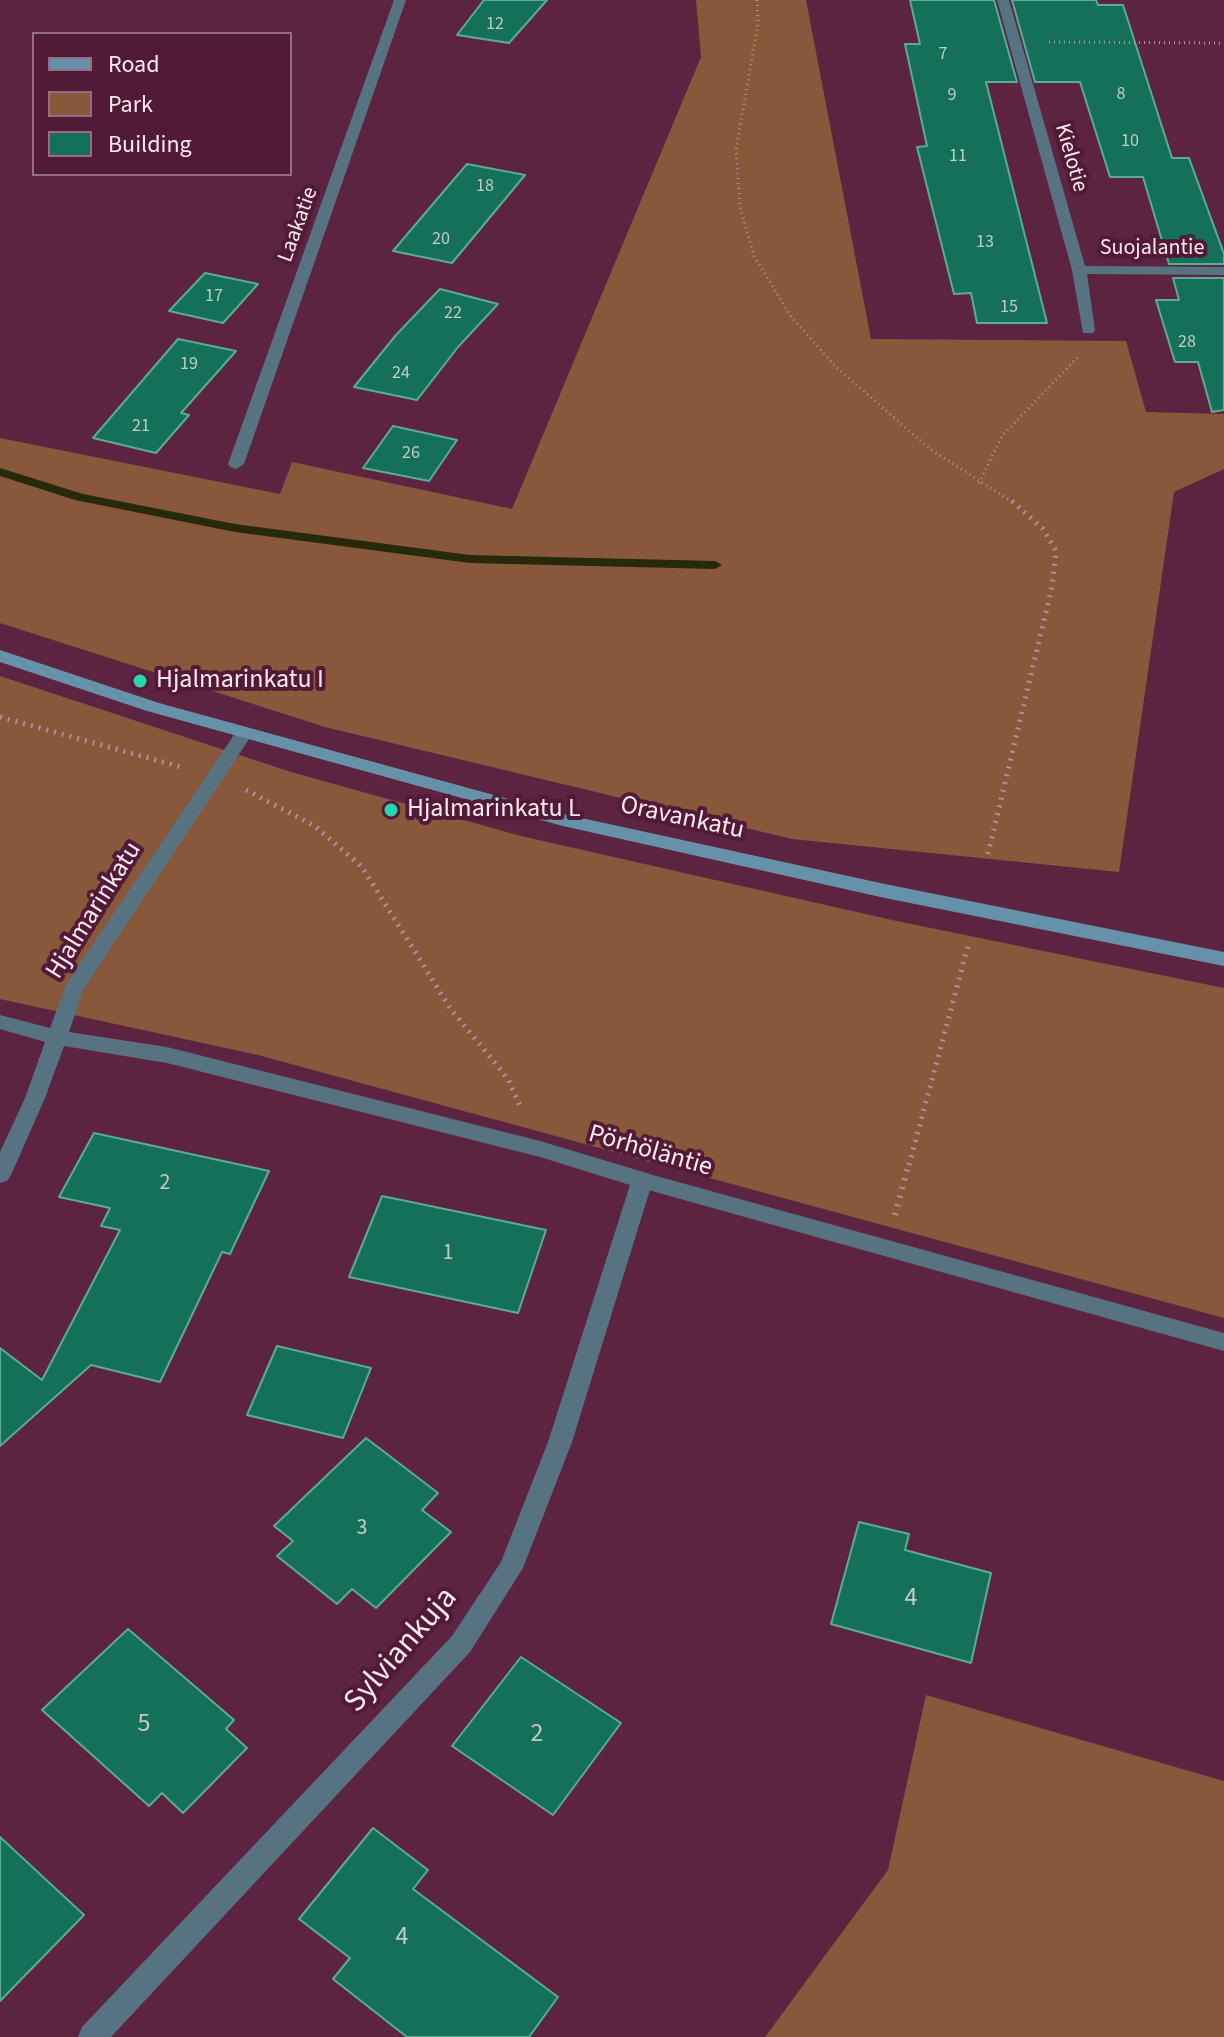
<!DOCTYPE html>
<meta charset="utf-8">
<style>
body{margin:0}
#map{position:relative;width:1224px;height:2037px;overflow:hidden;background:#5c2440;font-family:"Source Sans 3",sans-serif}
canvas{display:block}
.legend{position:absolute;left:32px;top:32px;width:260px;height:144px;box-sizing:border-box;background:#511a36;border:2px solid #966c81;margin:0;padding:10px 14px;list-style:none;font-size:24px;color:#fee8f1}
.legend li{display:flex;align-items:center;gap:16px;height:40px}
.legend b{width:40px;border:2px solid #966c81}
</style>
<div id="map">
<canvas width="1224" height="2037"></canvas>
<ul class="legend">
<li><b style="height:10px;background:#6592a9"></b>Road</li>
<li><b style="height:22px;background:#89583b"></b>Park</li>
<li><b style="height:22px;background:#15705a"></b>Building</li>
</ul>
</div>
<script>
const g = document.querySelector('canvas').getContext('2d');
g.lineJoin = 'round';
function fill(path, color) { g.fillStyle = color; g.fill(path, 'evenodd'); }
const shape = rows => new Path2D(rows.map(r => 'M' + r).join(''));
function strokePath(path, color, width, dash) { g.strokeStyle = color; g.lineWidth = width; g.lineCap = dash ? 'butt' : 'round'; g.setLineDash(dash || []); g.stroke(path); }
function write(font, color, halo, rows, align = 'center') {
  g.font = font + ' "Source Sans 3",sans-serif'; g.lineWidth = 8; g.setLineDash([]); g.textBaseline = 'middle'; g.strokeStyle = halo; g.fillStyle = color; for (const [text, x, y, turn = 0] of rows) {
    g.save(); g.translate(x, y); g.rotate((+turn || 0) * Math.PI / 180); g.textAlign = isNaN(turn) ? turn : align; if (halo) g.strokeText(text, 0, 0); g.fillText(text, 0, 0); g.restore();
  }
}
fill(shape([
 [696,0,806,0,871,339,1126,341,1146,412,1224,414,1224,469,1174,492,1119,872,792,839,325,727,0,623,0,438,280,494,292,462,512,509,701,57],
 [0,676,291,772,521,836,892,920,1224,988,1224,1318,258,1055,0,999],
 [926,1695,1224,1781,1224,2037,765,2037,888,1870]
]), '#89583b');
fill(shape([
 [0,468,83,494,235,524,470,555,715,561,722,565,715,569,470,563,235,532,75,500,0,476,0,468]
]), '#27290d');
const building = shape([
 [484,0,547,0,509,43,457,35,484,0],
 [910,0,994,0,1017,82,986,82,1047,323,977,323,971,293,954,294,917,147,927,146,905,44,920,44,910,0],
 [1012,0,1096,0,1098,5,1123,5,1172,158,1189,158,1224,254,1224,264,1169,264,1143,177,1110,177,1080,82,1035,82,1012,0],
 [467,164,525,175,452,263,393,251,467,164],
 [205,273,258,284,223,323,169,311,205,273],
 [1173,278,1224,278,1224,410,1212,412,1198,362,1175,362,1156,300,1179,300,1173,278],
 [440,289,498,304,458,347,417,400,354,387,396,335,440,289],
 [178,339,236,351,181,413,189,415,156,453,93,438,178,339],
 [393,426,457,440,429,481,363,468,393,426],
 [94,1133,269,1171,230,1254,222,1252,160,1382,91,1365,0,1446,0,1348,42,1380,120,1230,101,1226,110,1208,59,1197,94,1133],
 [382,1196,546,1230,518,1313,349,1277,382,1196],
 [277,1346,371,1368,343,1438,247,1415,277,1346],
 [366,1438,438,1493,422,1510,451,1532,376,1608,352,1589,337,1604,277,1556,293,1541,274,1526,366,1438],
 [859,1522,909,1534,905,1550,991,1573,971,1663,831,1624,859,1522],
 [128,1629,234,1720,226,1729,247,1748,183,1813,162,1793,149,1806,42,1710,128,1629],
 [521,1657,621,1723,553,1815,452,1746,521,1657],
 [373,1828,428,1870,413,1889,558,1997,529,2037,407,2037,333,1979,350,1958,299,1919,373,1828],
 [0,1837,84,1915,0,2001,0,1837]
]);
fill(building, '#15705a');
strokePath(building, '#5bac94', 2);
strokePath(shape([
 [757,0,758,23,736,150,740,207,754,256,790,315,835,366,930,449,1014,503],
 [1049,42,1224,43],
 [979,483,1002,436,1078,357]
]), '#b38d9f', 3, [1, 4]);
strokePath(shape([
 [0,717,181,767],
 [246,790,315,826,362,867,450,1008,508,1079,521,1108],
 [988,854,1052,587,1056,551,1043,529,1012,501],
 [909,1165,968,946]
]), '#b38d9f', 5, [2, 6]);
strokePath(shape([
 [895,1215,909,1163]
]), '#b38d9f', 6, [2, 7]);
fill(shape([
 [642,1172,1224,1333,1224,1351,634,1186,631,1180,634,1174,642,1172]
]), '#577382');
fill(shape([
 [394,0,406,0,244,464,236,469,230,467,228,464,394,0],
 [997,0,1009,0,1085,266,1224,267,1224,275,1087,274,1095,330,1093,333,1083,333,1072,270,997,0],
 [244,727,253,733,83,990,69,1032,167,1047,540,1141,650,1174,653,1180,572,1442,523,1568,470,1652,111,2037,78,2037,82,2027,452,1636,501,1562,548,1442,630,1185,540,1157,167,1063,64,1046,45,1098,11,1175,7,1181,0,1183,0,1152,25,1098,45,1042,0,1029,0,1015,50,1028,67,983,238,729,244,727]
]), '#577382');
fill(shape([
 [0,650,159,703,563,814,885,884,1224,952,1224,966,885,898,563,826,147,711,0,662,0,650]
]), '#6592a9');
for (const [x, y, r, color] of [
 [140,681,8,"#29d5ad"],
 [391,810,8,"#29d5ad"]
]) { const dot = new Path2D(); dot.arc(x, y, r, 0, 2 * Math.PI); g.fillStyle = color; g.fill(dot); strokePath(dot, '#511a36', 3); }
write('18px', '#c4cacb', null, [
 ["12",495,25],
 ["7",943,55],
 ["8",1121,95],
 ["9",952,96],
 ["10",1130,142],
 ["11",958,157],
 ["18",485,187],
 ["20",441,240],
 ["13",985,243],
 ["17",214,297],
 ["15",1009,308],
 ["22",453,314],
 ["28",1187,343],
 ["19",189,365],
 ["24",401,374],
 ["21",141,427],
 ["26",411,454]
]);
write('22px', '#fee8f1', '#511a36', [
 ["Kielotie",1070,158,74],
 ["Laakatie",299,225,-70],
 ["Suojalantie",1152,249]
]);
write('22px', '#c4cacb', null, [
 ["2",165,1184],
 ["1",448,1254],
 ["3",362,1529]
]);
write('26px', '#fee8f1', '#511a36', [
 ["Hjalmarinkatu I",156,681],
 ["Hjalmarinkatu L",407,810]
], 'left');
write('26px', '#fee8f1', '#511a36', [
 ["Oravankatu",682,819,12],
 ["Hjalmarinkatu",95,911,-58],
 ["Pörhöläntie",650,1152,16]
]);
write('26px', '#c4cacb', null, [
 ["4",911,1599],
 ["5",144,1725],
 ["2",537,1735],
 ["4",402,1938]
]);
write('32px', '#fee8f1', '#511a36', [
 ["Sylviankuja",402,1651,-49]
]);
</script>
